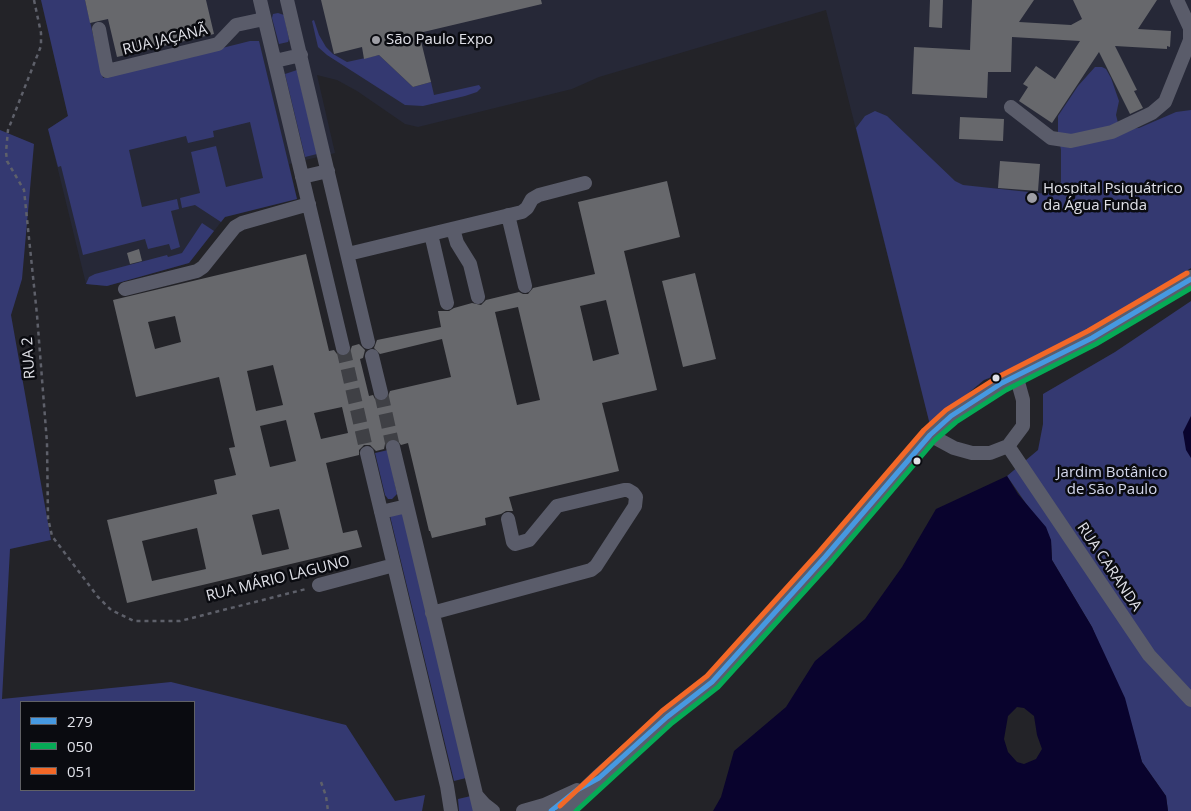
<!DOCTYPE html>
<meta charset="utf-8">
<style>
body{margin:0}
#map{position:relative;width:1191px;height:811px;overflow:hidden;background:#232328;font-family:"Open Sans",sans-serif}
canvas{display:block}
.legend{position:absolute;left:20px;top:701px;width:175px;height:90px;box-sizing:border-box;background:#0a0b10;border:1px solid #606166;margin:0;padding:6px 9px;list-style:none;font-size:15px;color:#e0e1e8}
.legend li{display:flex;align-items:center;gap:10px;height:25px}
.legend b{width:25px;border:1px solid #606166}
</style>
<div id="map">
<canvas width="1191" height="811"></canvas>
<ul class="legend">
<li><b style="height:6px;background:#4699e1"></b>279</li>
<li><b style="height:6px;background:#06aa56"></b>050</li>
<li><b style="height:6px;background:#f36827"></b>051</li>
</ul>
</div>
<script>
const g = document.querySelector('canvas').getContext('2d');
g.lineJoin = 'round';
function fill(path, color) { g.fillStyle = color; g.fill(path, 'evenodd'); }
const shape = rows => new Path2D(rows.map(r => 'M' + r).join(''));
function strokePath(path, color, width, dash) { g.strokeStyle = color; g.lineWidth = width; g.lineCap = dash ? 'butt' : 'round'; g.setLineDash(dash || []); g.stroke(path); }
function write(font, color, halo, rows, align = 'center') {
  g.font = font + ' "Open Sans",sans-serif'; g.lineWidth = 5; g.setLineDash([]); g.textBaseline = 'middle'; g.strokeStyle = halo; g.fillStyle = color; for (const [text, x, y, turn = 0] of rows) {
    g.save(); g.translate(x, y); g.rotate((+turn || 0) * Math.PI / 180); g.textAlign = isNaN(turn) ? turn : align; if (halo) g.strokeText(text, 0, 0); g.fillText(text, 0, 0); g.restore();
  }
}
fill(shape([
 [41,0,1191,0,1191,268,1027,363,984,380,930,425,826,10,599,77,572,89,418,127,405,124,357,91,337,80,317,75,335,153,289,164,297,199,225,217,189,263,107,286,86,284,48,129,68,116]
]), '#262837');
fill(shape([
 [41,0,85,0,103,78,250,41,259,41,297,199,225,217,221,222,195,205,182,208,180,198,200,193,191,152,216,146,226,187,263,178,250,122,213,131,214,137,188,143,186,136,129,150,142,207,177,199,179,209,171,211,180,247,171,250,169,244,148,249,145,239,83,255,61,166,58,167,48,129,68,116],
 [278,13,284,15,289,39,288,42,279,44,272,18,273,14],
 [314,20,319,35,326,47,333,54,347,62,379,55,413,87,431,82,434,95,479,85,481,88,477,92,465,96,423,106,405,105,327,55,318,47,312,21],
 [1095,67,1102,67,1106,69,1111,78,1119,101,1116,115,1118,123,1125,129,1139,128,1176,112,1191,110,1191,268,1073,342,1027,363,984,380,930,425,856,128,865,116,875,111,887,116,955,181,963,185,1047,194,1055,191,1061,182,1061,150,1058,134,1058,116,1078,86],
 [297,70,317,154,305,157,285,74],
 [0,130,34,144,22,279,11,315,51,540,10,549,2,699,171,682,346,725,395,801,425,795,422,811,0,811],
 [21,702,194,702,194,790,21,790],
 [202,223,214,231,189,263,107,286,86,284,89,277,95,274,167,255,168,257,182,253],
 [1191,301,1191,811,1168,811,1166,796,1142,762,1135,738,1092,627,1052,560,1051,540,1007,476,1038,450,1043,424,1043,394,1115,352],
 [388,450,397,494,392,499,388,499,385,495,375,453],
 [403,513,466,778,454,781,390,516],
 [471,796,474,811,459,811,458,799]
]), '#343971');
fill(shape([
 [1191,416,1191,458,1186,450,1183,432],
 [1007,476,1018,494,1046,527,1051,540,1052,560,1092,627,1125,698,1142,762,1166,796,1168,811,713,811,721,797,734,751,786,707,815,661,865,619,902,567,936,509],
 [1017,707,1024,708,1034,716,1037,735,1042,749,1036,759,1024,764,1017,762,1008,752,1004,739,1008,716]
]), '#09032d');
fill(shape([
 [85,0,206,0,214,34,117,57,108,19,90,23],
 [321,0,541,0,542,4,419,33,431,82,413,87,379,55,364,59,362,47,334,54],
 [930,0,943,0,942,28,929,27],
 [972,0,1034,0,1019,22,1071,25,1082,19,1073,0,1157,0,1138,29,1171,31,1170,47,1167,46,1167,49,1115,46,1137,90,1134,91,1143,108,1130,114,1099,52,1052,123,1019,101,1028,87,1023,84,1036,66,1055,79,1080,41,1012,37,1011,72,988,72,987,98,912,94,914,47,970,50],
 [960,117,1004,119,1003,141,959,139],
 [1000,161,1040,164,1038,191,998,188],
 [667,181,680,237,624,251,657,390,602,403,619,471,509,497,513,511,506,511,501,514,485,518,486,525,432,538,430,531,429,531,408,443,401,445,396,439,391,439,385,444,384,449,376,451,370,445,364,445,359,450,359,455,326,463,343,533,357,530,362,547,127,603,107,520,217,494,214,480,236,475,229,448,235,447,219,377,136,397,113,300,306,254,329,351,334,350,337,354,345,357,349,354,352,346,359,344,365,350,363,358,360,359,369,396,373,395,375,399,383,402,387,399,390,391,451,377,442,339,380,354,374,348,377,340,441,327,438,311,449,311,454,308,472,303,481,305,486,300,519,292,523,294,528,294,533,288,595,274,578,202],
 [606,300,619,354,593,361,580,306],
 [518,307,540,400,517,405,495,312],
 [175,316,181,342,155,349,148,322],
 [273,365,283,405,256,411,247,371],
 [342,407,348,433,321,439,314,413],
 [286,420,296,461,270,467,260,426],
 [279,509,289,549,262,555,252,515],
 [197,528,206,569,152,581,142,541],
 [139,249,142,261,130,264,127,253],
 [695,273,716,359,683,367,662,281]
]), '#67686c');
strokePath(shape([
 [343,348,367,453],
 [381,393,393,447]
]), '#3f4045', 14, [14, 7]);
strokePath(shape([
 [34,0,41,33,41,46,8,130,6,152,7,161,24,190,37,315,47,443,48,518,52,536,98,597,111,610,134,621,180,621,306,589],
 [321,782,326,796,328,811]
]), '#5e606a', 2.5, [4, 4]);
strokePath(shape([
 [260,0,343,348],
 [287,0,368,342],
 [99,29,107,71,218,44,236,25,264,19],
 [275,61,301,55],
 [1011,107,1051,138,1071,141,1112,132,1152,113,1165,102,1190,40,1190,28,1177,0],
 [302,177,328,171],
 [508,215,525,286],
 [453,229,457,243,470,264,478,297],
 [431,234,447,303],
 [348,254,522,212,527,208,532,199,539,195,585,183],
 [125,289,197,271,203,267,235,227,242,223,309,204],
 [372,356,381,393],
 [930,435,954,448,972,453,990,453,1008,446,1023,426,1023,400,1016,375],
 [1008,446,1149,655,1191,700],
 [393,447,480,811],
 [367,453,447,786,451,811],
 [381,512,407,506],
 [319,585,394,565],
 [432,613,591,570,596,566,635,506,636,497,633,493,628,490,624,490,557,506,529,540,515,544,513,542,508,519],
 [476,795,484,804,493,811],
 [523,811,544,805,577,790]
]), '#5a5c6a', 14);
strokePath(shape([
 [565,811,599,778,667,717,712,682,825,557,930,435,951,416,1002,383,1092,338,1191,279]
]), '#5a5d6e', 18);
strokePath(shape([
 [551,811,577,790,599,778,667,717,712,682,825,557,930,435,951,416,1002,383,1092,338,1191,279]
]), '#4699e1', 5);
strokePath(shape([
 [576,811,672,723,718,687,831,562,935,440,956,422,1006,390,1096,344,1191,288]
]), '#06aa56', 5);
strokePath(shape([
 [560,806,662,711,707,676,819,552,924,430,946,410,998,377,1088,331,1187,273]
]), '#f36827', 5);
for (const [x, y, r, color] of [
 [376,40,5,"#9e9ea5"],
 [1032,198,6,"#9e9ea5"],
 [996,378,4.5,"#e0e1e8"],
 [917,461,4.5,"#e0e1e8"]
]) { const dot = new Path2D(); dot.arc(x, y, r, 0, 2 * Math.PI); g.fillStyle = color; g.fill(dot); strokePath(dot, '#0a0b10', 2); }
write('15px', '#e0e1e8', '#0a0b10', [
 ["RUA JAÇANÃ",165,40,-14],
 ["RUA 2",29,358,-94],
 ["RUA CARANDA",1109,567,56],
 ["RUA MÁRIO LAGUNO",278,579,-14]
]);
write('15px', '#e0e1e8', '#0a0b10', [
 ["São Paulo Expo",386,40],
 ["Hospital Psiquátrico",1043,189],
 ["da Água Funda",1043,206]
], 'left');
write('15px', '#d5d9ed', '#0a0b10', [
 ["Jardim Botânico",1112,473],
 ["de São Paulo",1112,490]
]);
</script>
